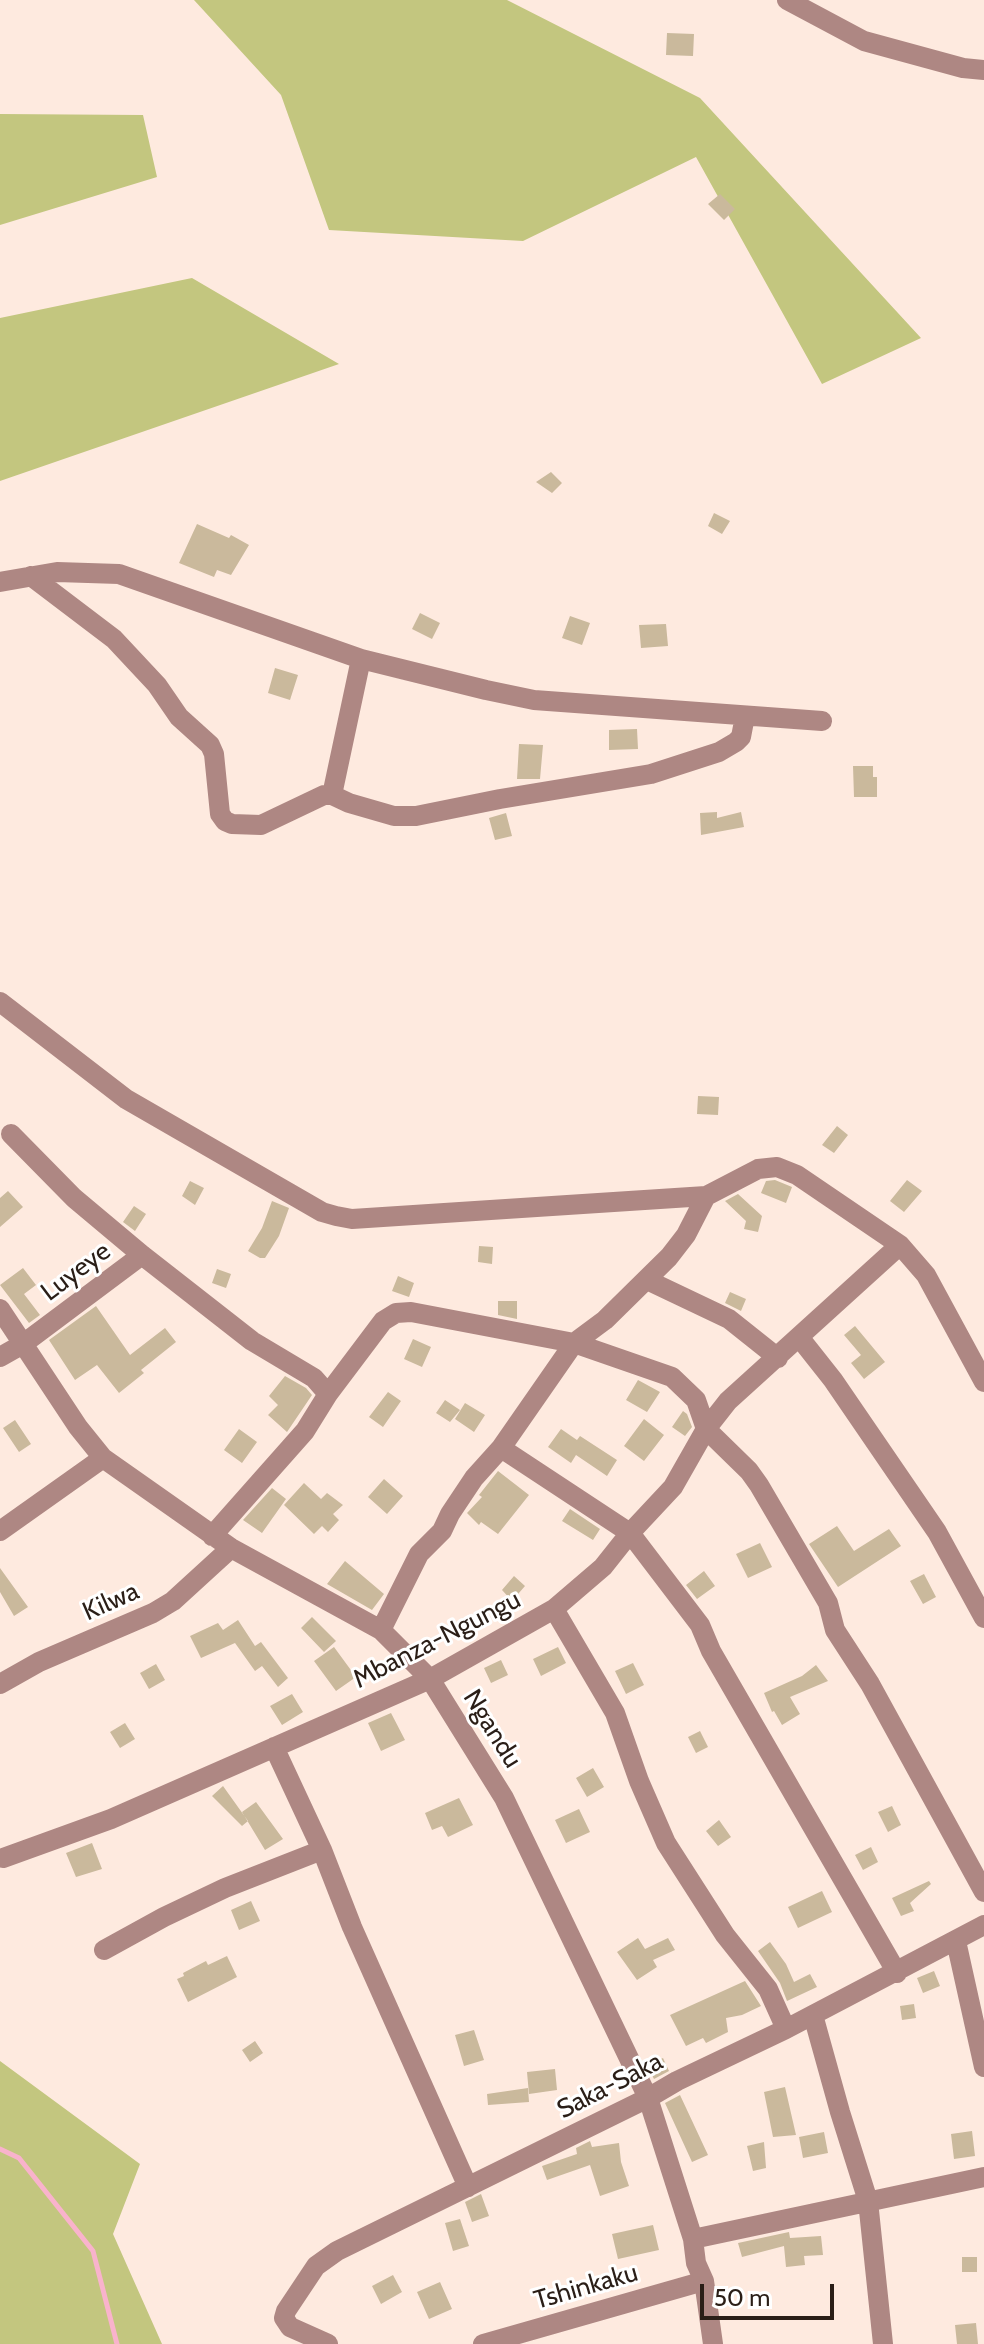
<!DOCTYPE html>
<style>
body{margin:0}
#map{position:relative;width:984px;height:2344px;overflow:hidden;background:#feeadf;font-family:Cabin,sans-serif}
canvas{display:block}
.scale{position:absolute;left:700px;top:2284px;width:134px;height:36px;box-sizing:border-box;border:4px solid #2a1e17;border-top:0;padding-left:10px;font-size:24px;line-height:28px;white-space:nowrap;color:#2a1e17;-webkit-text-stroke:6px #fff;paint-order:stroke}
</style>
<div id="map">
<canvas width="984" height="2344"></canvas>
<div class="scale">50 m</div>
</div>
<script>
const g = document.querySelector('canvas').getContext('2d');
g.lineJoin = 'round';
function fill(path, color) { g.fillStyle = color; g.fill(path, 'evenodd'); }
const shape = rows => new Path2D(rows.map(r => 'M' + r).join(''));
function strokePath(path, color, width, dash) { g.strokeStyle = color; g.lineWidth = width; g.lineCap = dash ? 'butt' : 'round'; g.setLineDash(dash || []); g.stroke(path); }
function write(font, color, halo, rows, align = 'center') {
  g.font = font + ' Cabin,sans-serif'; g.lineWidth = 6; g.setLineDash([]); g.textBaseline = 'middle'; g.strokeStyle = halo; g.fillStyle = color; for (const [text, x, y, turn = 0] of rows) {
    g.save(); g.translate(x, y); g.rotate((+turn || 0) * Math.PI / 180); g.textAlign = isNaN(turn) ? turn : align; if (halo) g.strokeText(text, 0, 0); g.fillText(text, 0, 0); g.restore();
  }
}
fill(shape([
 [194,0,507,0,700,98,921,338,822,384,696,157,523,241,329,230,281,95],
 [0,114,143,115,157,177,0,225],
 [192,278,339,364,0,481,0,318],
 [0,2061,140,2164,113,2234,162,2344,0,2344]
]), '#c3c67f');
strokePath(shape([
 [0,2149,19,2158,93,2251,117,2344]
]), '#f9b3cc', 5);
fill(shape([
 [667,33,694,34,693,56,666,55],
 [720,194,735,209,724,220,708,204],
 [551,472,562,483,552,493,536,482],
 [714,513,730,521,722,534,708,526],
 [197,524,229,538,231,535,249,545,231,575,217,570,214,577,179,563],
 [420,613,440,623,432,639,412,629],
 [570,616,590,623,582,645,562,638],
 [666,624,668,646,641,648,639,625],
 [275,668,298,675,290,700,268,693],
 [637,729,638,749,609,750,609,730],
 [519,744,543,745,540,779,517,779],
 [853,766,873,766,873,777,877,777,877,797,854,797],
 [717,812,717,818,741,812,744,827,701,835,700,813],
 [506,813,512,836,495,840,489,818],
 [698,1096,719,1097,718,1115,697,1114],
 [837,1126,848,1135,834,1153,822,1145],
 [775,1180,792,1187,786,1203,761,1193,766,1181],
 [907,1180,922,1191,904,1212,890,1201],
 [190,1181,204,1188,195,1205,182,1196],
 [8,1191,23,1207,0,1227,0,1198],
 [738,1194,762,1216,758,1232,744,1229,746,1221,725,1201],
 [272,1201,289,1208,279,1236,265,1258,260,1258,248,1251,262,1228],
 [134,1206,146,1214,135,1231,123,1222],
 [479,1246,493,1247,492,1264,478,1262],
 [23,1268,36,1285,24,1294,40,1315,29,1323,0,1285],
 [217,1269,231,1274,226,1288,212,1283],
 [398,1276,414,1283,409,1297,392,1291],
 [730,1292,746,1299,741,1311,725,1303],
 [498,1301,517,1301,517,1319,498,1315],
 [96,1306,130,1355,165,1328,176,1342,141,1370,144,1373,119,1393,97,1365,75,1380,49,1340],
 [855,1326,885,1362,864,1379,851,1363,861,1355,844,1335],
 [413,1339,431,1347,422,1367,404,1359],
 [285,1376,306,1388,312,1395,287,1432,268,1415,278,1405,269,1396],
 [638,1380,660,1392,647,1412,626,1400],
 [388,1392,401,1401,383,1427,369,1417],
 [445,1400,460,1410,450,1422,436,1413],
 [465,1403,485,1415,474,1432,455,1419],
 [683,1411,687,1414,692,1427,685,1436,672,1427],
 [644,1419,664,1435,644,1461,624,1446],
 [15,1420,31,1444,19,1452,3,1428],
 [239,1429,257,1442,242,1463,224,1450],
 [561,1429,577,1440,580,1436,617,1460,607,1476,576,1455,571,1463,548,1447],
 [498,1471,529,1495,498,1534,481,1522,479,1525,467,1513,482,1497,479,1495],
 [384,1479,403,1496,387,1514,368,1497],
 [304,1483,321,1499,327,1493,343,1505,333,1514,339,1520,328,1532,322,1526,314,1534,284,1505],
 [272,1488,286,1499,262,1533,243,1520],
 [570,1509,600,1529,593,1540,562,1521],
 [837,1526,854,1551,889,1529,901,1546,838,1587,809,1544],
 [760,1543,772,1567,748,1578,736,1554],
 [345,1561,384,1594,372,1610,327,1584],
 [0,1568,28,1607,14,1616,0,1592],
 [704,1571,715,1586,697,1599,686,1585],
 [924,1574,936,1597,923,1604,910,1581],
 [514,1576,525,1586,512,1601,502,1590],
 [312,1617,336,1641,324,1652,301,1628],
 [238,1620,255,1646,261,1642,288,1678,278,1687,262,1666,255,1671,235,1643,201,1658,190,1636,218,1623,223,1630],
 [334,1647,356,1677,336,1691,314,1661],
 [558,1647,566,1663,541,1676,533,1659],
 [501,1660,508,1675,491,1683,484,1668],
 [633,1663,644,1685,626,1694,615,1671],
 [156,1664,165,1680,149,1689,140,1673],
 [816,1665,828,1681,790,1697,800,1714,782,1725,774,1711,772,1712,764,1693,802,1676],
 [292,1694,303,1712,282,1725,270,1706],
 [391,1713,405,1740,381,1751,368,1723],
 [125,1723,135,1739,120,1748,110,1732],
 [700,1731,708,1747,696,1753,688,1737],
 [593,1768,604,1787,587,1797,576,1778],
 [223,1786,248,1821,242,1826,212,1796],
 [459,1798,473,1825,448,1837,442,1826,432,1830,425,1813],
 [256,1802,283,1839,265,1850,242,1812],
 [892,1806,901,1825,888,1832,878,1812],
 [579,1809,590,1832,566,1843,555,1820],
 [719,1820,731,1837,718,1846,706,1831],
 [92,1843,102,1869,76,1877,66,1853],
 [871,1847,878,1862,863,1870,855,1855],
 [929,1881,931,1884,910,1903,914,1911,901,1916,892,1898],
 [822,1891,832,1912,798,1928,788,1907],
 [251,1901,260,1921,239,1930,231,1910],
 [638,1938,645,1949,668,1938,675,1950,653,1960,657,1967,637,1980,617,1952],
 [770,1942,786,1964,794,1982,810,1974,817,1987,787,2001,780,1983,758,1951],
 [227,1956,237,1977,188,2002,177,1979,184,1976,183,1973,206,1961,208,1965],
 [934,1971,940,1986,923,1993,917,1978],
 [745,1981,761,2006,742,2015,726,2018,728,2032,706,2043,703,2038,686,2046,670,2015],
 [914,2004,916,2018,902,2020,900,2006],
 [474,2030,484,2060,464,2066,455,2035],
 [255,2041,263,2053,250,2062,242,2050],
 [663,2058,669,2071,654,2079,647,2065],
 [555,2069,557,2090,529,2094,527,2072],
 [785,2087,796,2135,773,2137,764,2092],
 [528,2088,529,2102,488,2105,487,2094],
 [680,2095,708,2155,692,2162,665,2103],
 [972,2131,975,2156,954,2159,951,2134],
 [824,2132,828,2153,803,2158,799,2137],
 [590,2141,592,2147,619,2143,621,2162,629,2186,600,2196,590,2165,547,2180,542,2166,577,2154,576,2148],
 [764,2142,766,2168,753,2171,747,2146],
 [481,2194,489,2216,472,2222,465,2202],
 [460,2219,469,2246,453,2251,445,2223],
 [653,2225,659,2250,618,2259,612,2234],
 [789,2232,790,2238,821,2236,823,2255,804,2256,805,2265,786,2267,784,2246,742,2257,738,2243],
 [962,2257,977,2257,977,2272,962,2272],
 [393,2275,402,2292,381,2304,372,2286],
 [440,2282,452,2309,429,2319,417,2292],
 [976,2323,978,2344,957,2344,955,2325]
]), '#cab99c');
strokePath(shape([
 [787,0,864,41,963,68,984,70],
 [31,576,114,639,157,685,179,717,210,745,214,754,220,814,225,821,232,824,261,825,324,795,332,795,349,803,394,816,416,816,500,799,651,774,719,752,736,742,741,737,745,716],
 [0,582,57,572,119,574,361,659,486,690,534,700,822,721],
 [332,795,361,659],
 [0,1002,126,1099,322,1212,336,1216,352,1219,706,1196,758,1169,777,1167,797,1175,900,1245,926,1275,984,1382],
 [11,1134,74,1198,142,1255,252,1341,314,1378,328,1394,305,1431,212,1536],
 [647,1280,729,1319,778,1358],
 [0,1309,78,1427,103,1458,231,1548,381,1630,430,1679,504,1798,648,2098,693,2239,696,2263,704,2281,713,2344],
 [799,1337,833,1380,937,1532,984,1618],
 [0,1357,23,1344,142,1255],
 [328,1394,383,1321,396,1313,411,1312,574,1343,672,1377,696,1400,706,1429,749,1471,759,1485,828,1603,835,1630,870,1684,984,1892],
 [501,1448,630,1533,700,1625,711,1651,897,1973],
 [0,1531,103,1458],
 [554,1609,615,1713,639,1781,666,1843,725,1935,768,1989,786,2029],
 [381,1630,419,1554,442,1531,450,1514,474,1478,501,1448,574,1343,605,1320,669,1257,686,1235,706,1196],
 [0,1684,39,1662,153,1613,173,1601,231,1548],
 [274,1747,322,1850,352,1927,468,2187],
 [3,1858,111,1819,430,1679,554,1609,603,1567,630,1533,673,1487,706,1429,728,1401,900,1245],
 [956,1941,984,2067],
 [104,1950,164,1917,225,1888,322,1850],
 [813,2015,840,2112,868,2201,883,2344],
 [693,2239,984,2177],
 [328,2344,290,2327,284,2318,286,2311,316,2266,337,2251,648,2098,677,2081,786,2029,984,1925],
 [483,2344,704,2281]
]), '#ae8783', 20);
write('26px', '#2a1e17', '#fff', [
 ["Luyeye",76,1272,-37],
 ["Kilwa",111,1602,-24],
 ["Mbanza-Ngungu",437,1640,-27],
 ["Ngandu",492,1729,58],
 ["Saka-Saka",610,2086,-27],
 ["Tshinkaku",586,2287,-16]
]);
</script>
